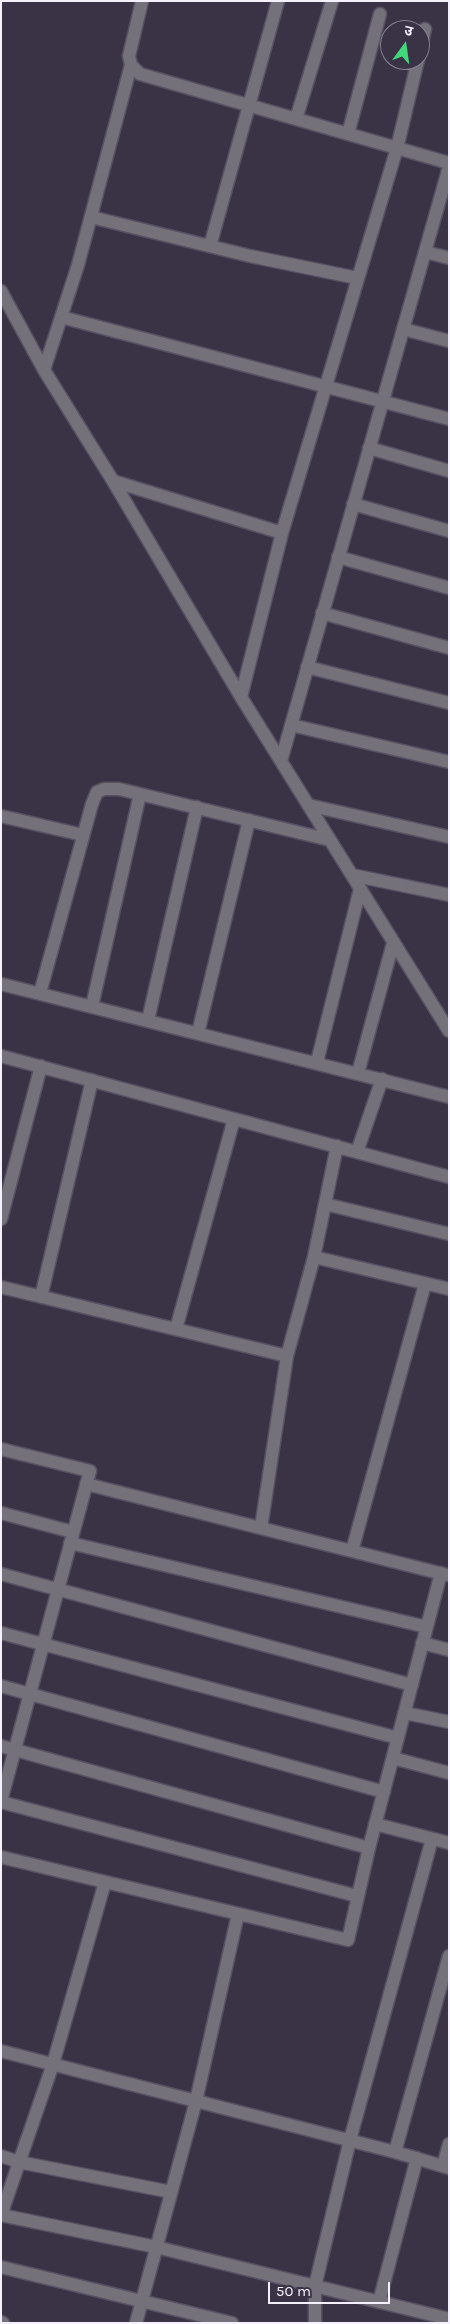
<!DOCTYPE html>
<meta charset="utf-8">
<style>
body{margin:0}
#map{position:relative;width:450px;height:2324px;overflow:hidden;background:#3a3346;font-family:Karla,"Noto Sans Devanagari",sans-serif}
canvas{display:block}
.frame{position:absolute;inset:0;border:2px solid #f5f0fd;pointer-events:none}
.north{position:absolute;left:380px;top:20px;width:50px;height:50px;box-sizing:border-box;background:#3a3346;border:1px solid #857f8f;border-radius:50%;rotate:14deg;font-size:14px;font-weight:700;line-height:20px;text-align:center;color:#f5f0fd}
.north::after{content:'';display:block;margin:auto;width:18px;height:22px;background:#42d77b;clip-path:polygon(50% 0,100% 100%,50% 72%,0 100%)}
.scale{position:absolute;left:268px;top:2282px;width:122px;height:22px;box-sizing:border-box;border:2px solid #f5f0fd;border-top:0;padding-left:6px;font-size:15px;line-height:18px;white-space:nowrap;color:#f5f0fd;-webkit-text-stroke:4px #3a3346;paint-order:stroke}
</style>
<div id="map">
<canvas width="450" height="2324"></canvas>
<div class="frame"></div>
<div class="north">उ</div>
<div class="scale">50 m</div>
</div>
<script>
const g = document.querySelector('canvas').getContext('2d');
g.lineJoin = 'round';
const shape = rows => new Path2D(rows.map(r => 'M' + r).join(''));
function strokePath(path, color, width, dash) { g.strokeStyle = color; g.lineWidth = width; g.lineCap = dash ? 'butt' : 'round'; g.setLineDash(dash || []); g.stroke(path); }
const minor = shape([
 [142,1,129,56,131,65,140,74,449,163],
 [420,51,425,29],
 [296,119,332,1],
 [348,134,380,14],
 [91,217,250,256,357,278],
 [210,246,278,1],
 [425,252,449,258],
 [1,291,44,370,113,481,241,697,449,1031],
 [61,317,449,419],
 [403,329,449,341],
 [44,370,78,265,131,65],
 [369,448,449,471],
 [113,481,282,533],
 [353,504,449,531],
 [338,557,449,588],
 [322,613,449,648],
 [307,667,449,703],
 [241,697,282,533,397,148,418,60],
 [291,725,449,762],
 [281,761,449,167],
 [308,805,449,837],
 [1,816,83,835],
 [352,875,449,895],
 [1,984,449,1097],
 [40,993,92,804,97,792,104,789,119,789,330,840],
 [92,1006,140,794],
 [148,1020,197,807],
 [198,1033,249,820],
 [1,1056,449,1177],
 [317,1062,360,889],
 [358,1073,393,943],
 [357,1152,382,1079],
 [325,1204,449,1234],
 [1,1219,41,1066],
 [314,1257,449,1289],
 [1,1287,287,1356],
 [41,1297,92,1080],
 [176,1329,234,1119],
 [1,1449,90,1471,1,1801],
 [86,1484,447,1575],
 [1,1513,73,1532],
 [261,1528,287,1356,314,1257,337,1146],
 [70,1543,427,1627],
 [352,1551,425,1284],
 [1,1574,412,1685],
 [1,1633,398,1738],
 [422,1643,449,1650],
 [1,1686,384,1792],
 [405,1713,449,1722],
 [1,1746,369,1848],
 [393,1758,449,1773],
 [1,1802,357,1896],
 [375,1824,449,1843],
 [1,1857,348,1940,369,1848,441,1573],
 [1,2051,395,2152,449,2168],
 [395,2152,449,1956],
 [1,2156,19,2162,171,2192],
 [443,2166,449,2144],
 [1,2215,156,2247,449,2319],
 [1,2215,53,2064,105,1882],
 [1,2267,232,2323],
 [379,2302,417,2158],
 [1,2322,3,2323],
 [136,2323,196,2101,238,1914],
 [315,2323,315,2286,350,2140,432,1839]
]);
strokePath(minor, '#585163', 15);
strokePath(minor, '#74717b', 12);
</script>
